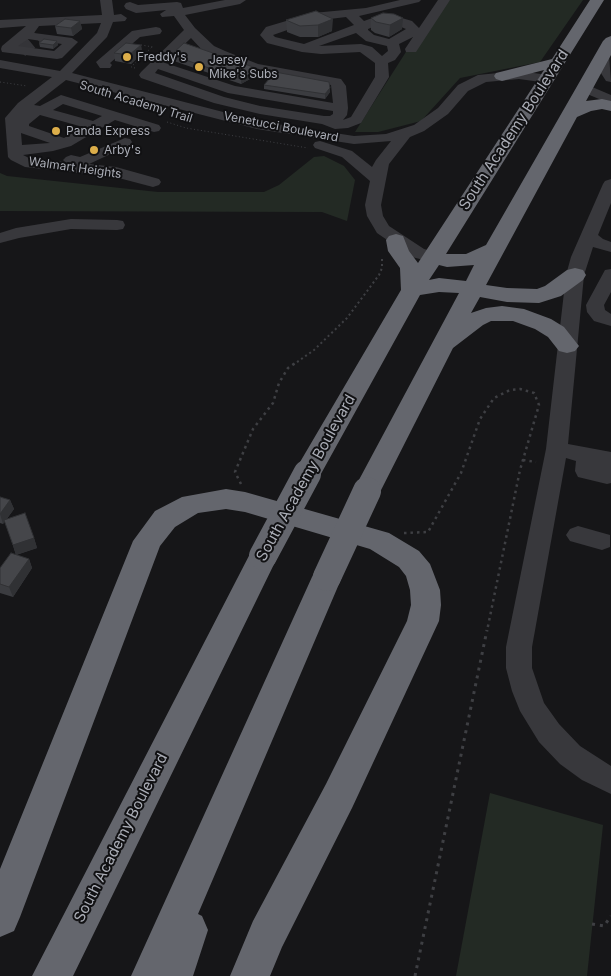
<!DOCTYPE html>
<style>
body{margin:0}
canvas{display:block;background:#161618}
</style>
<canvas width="611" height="976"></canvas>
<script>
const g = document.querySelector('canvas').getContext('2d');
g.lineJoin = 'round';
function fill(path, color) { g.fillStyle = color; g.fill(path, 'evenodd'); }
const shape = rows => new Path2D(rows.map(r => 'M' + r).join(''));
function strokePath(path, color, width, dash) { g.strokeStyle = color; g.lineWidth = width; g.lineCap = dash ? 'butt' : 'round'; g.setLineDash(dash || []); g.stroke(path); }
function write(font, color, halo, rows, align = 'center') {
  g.font = font + ' Inter,sans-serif'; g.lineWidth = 4; g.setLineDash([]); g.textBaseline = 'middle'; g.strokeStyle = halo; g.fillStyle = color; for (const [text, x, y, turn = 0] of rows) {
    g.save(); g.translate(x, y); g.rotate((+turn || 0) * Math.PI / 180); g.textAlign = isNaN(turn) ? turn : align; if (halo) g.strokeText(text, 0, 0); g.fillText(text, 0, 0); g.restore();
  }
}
fill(shape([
 [439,0,583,0,540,62,460,78,421,121,378,132,355,132],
 [324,156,344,166,355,180,347,221,322,212,0,211,0,173,7,176,158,192,264,192,279,185,314,157],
 [490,793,603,825,587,976,456,976]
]), '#232a24');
strokePath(shape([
 [21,51,38,37]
]), '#343438', 13, [13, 7]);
strokePath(shape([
 [141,45,153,47],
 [135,68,131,67,152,47],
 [0,82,27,86],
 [167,122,186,128,308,148]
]), '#3e3f43', 1, [1, 2.5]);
strokePath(shape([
 [293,365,314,350,347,318,379,275,382,268,382,256]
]), '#3e3f43', 2, [2, 3]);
strokePath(shape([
 [523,460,536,462],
 [241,484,235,472,253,429,273,403,279,383,288,368,295,363],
 [404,533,428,532,461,473,480,419,494,398,510,390,520,389,534,393,539,405,520,470,487,631]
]), '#3e3f43', 2.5, [2.5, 4]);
strokePath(shape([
 [592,924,604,926,611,916],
 [415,976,487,630]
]), '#3e3f43', 3, [3, 5]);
fill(shape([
 [100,0,112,0,114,15,121,14,127,18,125,21,113,22,107,37,72,73,258,121,354,136,386,134,414,125,438,108,458,85,478,75,519,71,548,75,555,79,548,83,519,79,486,82,468,91,448,114,424,131,410,137,389,164,381,205,383,216,389,226,424,249,438,253,441,257,438,261,432,262,412,257,377,233,367,216,365,205,370,181,342,157,315,148,313,145,315,142,320,141,352,151,372,167,376,160,391,141,354,144,257,129,66,80,34,105,40,106,61,95,159,125,161,128,159,131,154,132,115,120,71,146,53,151,23,155,29,158,65,162,63,160,66,157,71,155,80,157,125,138,130,139,132,142,130,145,89,164,116,167,159,179,161,182,159,185,153,187,115,177,25,167,11,160,8,157,5,118,18,103,52,77,0,68,0,60,60,71,97,33,101,23,39,26,34,33,72,38,78,42,62,58,57,59,2,52,1,49,2,46,26,26,0,28,0,20,102,15,100,0],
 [28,39,62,44,54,51,18,46,28,39],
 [63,104,102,116,93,121,53,110,63,104],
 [40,115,83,127,64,138,29,126,29,124,40,115],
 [21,133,50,143,22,145,21,133],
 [225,0,246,0,240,4,185,15,195,28,214,46,225,51,258,64,341,79,346,86,348,108,347,115,343,120,351,117,375,77,375,63,360,52,321,54,302,52,267,43,260,35,266,27,313,13,366,8,400,0,421,0,419,2,359,16,364,21,381,15,395,16,412,21,419,28,438,0,450,0,416,52,406,52,405,49,413,37,399,44,401,52,395,60,388,63,389,77,361,123,348,128,335,129,322,124,260,114,214,103,141,78,139,75,141,72,184,30,174,16,162,17,160,14,166,10,136,13,126,9,124,6,126,3,130,2,138,5,177,2,181,3,183,8,225,0],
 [346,17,354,25,304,44,275,37,273,35,313,21,346,17],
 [382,23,394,24,406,29,389,39,374,35,368,30,368,29,382,23],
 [356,33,366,41,387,46,388,51,382,56,372,47,361,44,319,46,356,33],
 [191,38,204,52,250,70,331,85,333,103,235,86,165,63,191,38],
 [158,69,228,93,333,111,333,114,330,116,324,116,260,106,224,97,155,73,158,69],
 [156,27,160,28,162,31,160,34,140,37,110,63,112,65,110,68,100,68,96,62,132,31,156,27],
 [603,51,609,55,611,82,606,81,599,70,597,55,603,51],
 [585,84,611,95,611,104,580,91,578,88,580,85,585,84],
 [611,179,611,203,598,235,603,239,611,242,611,252,593,247,584,275,568,444,611,452,611,483,607,484,578,477,575,471,576,461,566,458,532,647,532,668,544,703,559,724,580,746,611,766,611,794,582,780,560,764,539,742,520,711,512,691,506,668,506,647,546,449,566,275,571,257,603,184,605,181,611,179],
 [71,219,117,220,123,221,125,225,123,229,117,230,71,229,19,238,0,243,0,233,16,228,71,219],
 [611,269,611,292,604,305,605,310,611,314,611,326,594,321,587,312,586,305,605,270,611,269],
 [578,526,610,535,610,547,602,550,570,541,566,535,570,529,578,526]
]), '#38383c');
fill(shape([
 [590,0,604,0,446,254,466,254,486,245,603,41,606,38,611,36,611,55,586,101,602,99,611,101,611,111,602,109,591,111,577,117,486,285,507,288,537,289,545,286,567,270,575,268,583,270,586,275,583,280,561,296,539,303,507,302,480,297,471,313,486,308,502,306,524,309,551,319,564,327,579,346,575,351,567,353,559,351,548,337,535,329,513,321,491,321,483,325,453,348,377,498,367,501,357,498,353,491,459,293,439,292,420,295,317,481,307,484,297,481,293,474,401,290,400,268,388,251,386,240,389,236,396,234,403,236,409,251,418,263,544,70,502,81,496,79,494,76,496,73,552,59,590,0],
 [439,265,447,267,474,265,466,281,439,278,429,280,439,265],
 [226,489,245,492,389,533,419,551,430,564,440,590,441,605,439,621,352,808,282,947,270,976,230,976,253,921,326,784,407,621,411,605,410,590,406,576,399,567,370,549,245,512,226,509,198,513,175,527,160,546,20,917,14,931,0,937,0,869,133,541,155,511,182,497,226,489],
 [263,545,273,548,278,556,73,976,32,976,253,548,263,545],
 [327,565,338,569,342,577,198,914,202,916,208,930,193,976,131,976,312,577,316,569,327,565]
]), '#64666d');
strokePath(shape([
 [263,556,307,474],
 [327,577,367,491]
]), '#64666d', 28);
fill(shape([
 [316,11,332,31,318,37,300,37,287,32,286,20],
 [371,18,402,29,389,37,375,33,371,30],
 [80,21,82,29,73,36,57,34,55,26],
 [57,41,58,45,53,49,40,47,39,43],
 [141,45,142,53,131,64,115,61,114,53],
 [171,55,259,74,241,84,171,60],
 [264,85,330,92,325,99,264,89],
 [0,497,10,500,14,509,6,520,34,538,37,548,16,555,29,559,32,568,13,597,0,593,0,568,16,555,5,521,3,524,0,523]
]), '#3b3c40');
fill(shape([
 [403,18,402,29,389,37,390,25],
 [333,19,332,31,318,37,318,25],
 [80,21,82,29,73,36,71,28],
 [57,41,58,45,53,49,53,45],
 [141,45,142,53,131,64,129,55],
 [259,69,259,74,241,84,241,79],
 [330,88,330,92,325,99,325,94],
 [10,500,14,509,3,524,0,514],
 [34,538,37,548,16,555,13,545],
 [29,559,32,568,13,597,9,587]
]), '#303134');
const building = shape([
 [316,11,333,19,318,25,300,26,286,20,316,11],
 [383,13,394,14,403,18,390,25,376,22,371,18,383,13],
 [65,19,80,21,71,28,55,26,65,19],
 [44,39,57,41,53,45,39,43,44,39],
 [126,43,141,45,129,55,114,53,126,43],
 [184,43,259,69,241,79,171,55,184,43],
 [275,72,329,82,330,88,325,94,264,85,275,72],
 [0,497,10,500,0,514,0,497],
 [25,513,34,538,13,545,4,520,25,513],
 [11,553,29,559,9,587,0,584,0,568,11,553]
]);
fill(building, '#45464a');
strokePath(building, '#303134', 1);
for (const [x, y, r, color] of [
 [127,57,5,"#dcae4a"],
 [199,67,5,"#dcae4a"],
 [56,131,5,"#dcae4a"],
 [94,150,5,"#dcae4a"]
]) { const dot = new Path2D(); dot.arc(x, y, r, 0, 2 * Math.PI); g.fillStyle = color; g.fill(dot); strokePath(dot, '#111113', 2); }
write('12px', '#aaadb6', '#111113', [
 ["Freddy's",137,57],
 ["Jersey",209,60],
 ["Mike's Subs",209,74],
 ["Panda Express",66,131],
 ["Arby's",104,150]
], 'left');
write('12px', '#aaadb6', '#111113', [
 ["South Academy Trail",136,102,17],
 ["Venetucci Boulevard",281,127,11],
 ["Walmart Heights",75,168,8]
]);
write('15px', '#aaadb6', '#111113', [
 ["South Academy Boulevard",514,130,-57],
 ["South Academy Boulevard",306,478,-61],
 ["South Academy Boulevard",121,838,-63]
]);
</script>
